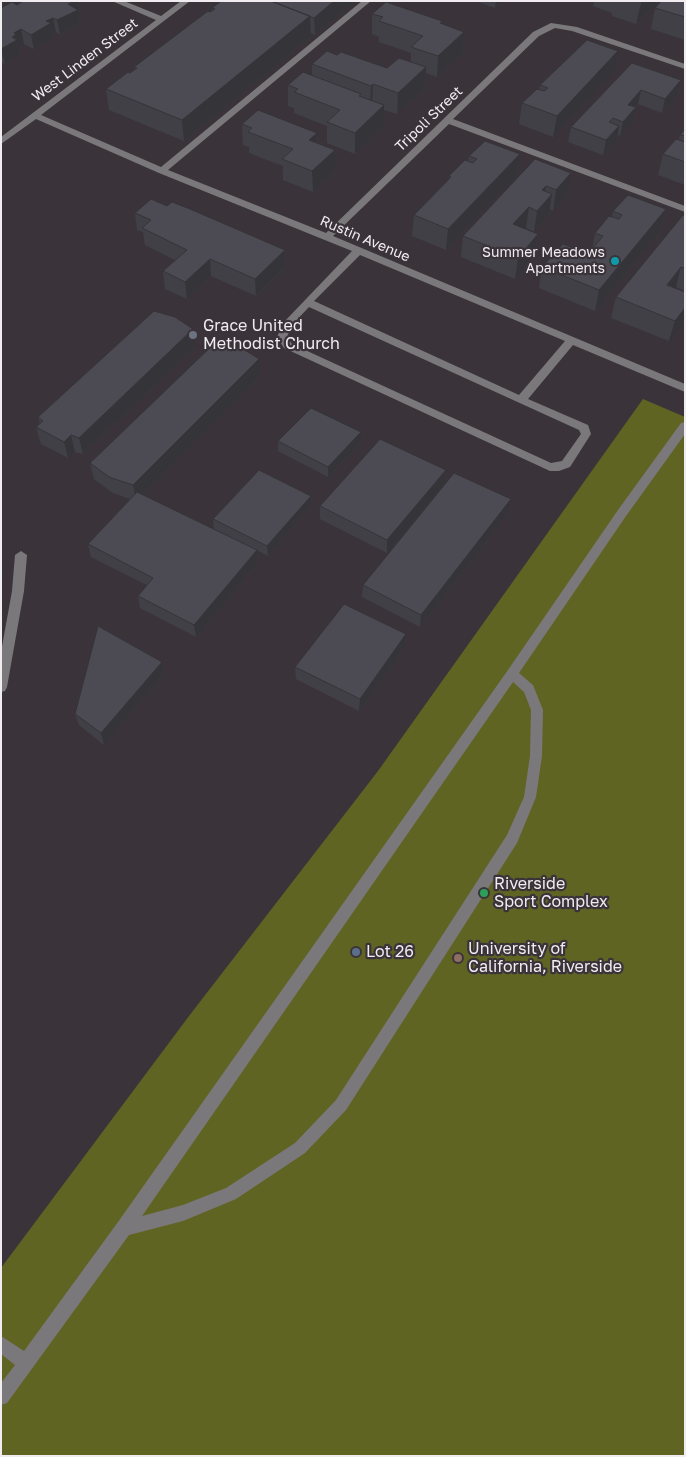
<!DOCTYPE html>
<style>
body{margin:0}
#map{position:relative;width:686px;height:1457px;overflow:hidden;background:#3a343a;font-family:"Golos Text",sans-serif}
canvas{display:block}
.frame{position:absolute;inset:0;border:2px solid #f0ecf0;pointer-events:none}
</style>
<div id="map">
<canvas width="686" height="1457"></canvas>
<div class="frame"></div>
</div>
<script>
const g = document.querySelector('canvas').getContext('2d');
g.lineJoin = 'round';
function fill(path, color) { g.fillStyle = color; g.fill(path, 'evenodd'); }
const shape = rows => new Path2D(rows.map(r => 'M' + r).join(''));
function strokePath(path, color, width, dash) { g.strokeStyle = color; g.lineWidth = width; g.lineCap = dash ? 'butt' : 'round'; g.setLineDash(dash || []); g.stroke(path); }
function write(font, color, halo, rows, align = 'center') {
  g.font = font + ' "Golos Text",sans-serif'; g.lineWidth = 4.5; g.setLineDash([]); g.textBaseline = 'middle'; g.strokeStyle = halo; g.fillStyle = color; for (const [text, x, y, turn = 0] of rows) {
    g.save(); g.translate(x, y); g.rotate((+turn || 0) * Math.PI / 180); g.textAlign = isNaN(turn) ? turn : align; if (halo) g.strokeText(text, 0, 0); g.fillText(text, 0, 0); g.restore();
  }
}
fill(shape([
 [643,399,685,417,685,1456,1,1456,1,1268,189,1016,378,771]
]), '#606423');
fill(shape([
 [112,1,124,1,161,16,181,1,190,1,41,115,161,167,362,1,371,1,168,170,326,233,533,32,551,23,577,27,685,64,685,69,572,31,555,28,539,36,453,119,685,206,685,212,449,124,333,236,685,384,685,392,573,345,528,399,588,425,591,434,570,467,559,471,550,471,284,348,277,337,284,322,352,251,159,173,36,119,1,144,1,137,156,20,112,1],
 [360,255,565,341,519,395,314,301,360,255],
 [309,307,579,430,581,434,562,461,551,463,292,344,287,337,292,325,309,307],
 [685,422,685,434,626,516,519,673,533,685,543,710,542,756,536,797,517,843,346,1110,305,1153,236,1199,183,1221,129,1235,7,1403,1,1405,1,1383,15,1365,1,1354,1,1336,24,1351,118,1222,508,670,618,510,681,423,685,422],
 [513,682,524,692,531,710,530,756,524,797,507,835,336,1100,295,1143,226,1188,183,1205,142,1216,513,682],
 [21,551,27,555,24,591,7,687,5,691,1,692,1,652,12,591,15,555,21,551]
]), '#7b787b');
fill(shape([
 [20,1,78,1,80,14,78,14,80,24,60,34,56,32,52,33,53,38,34,49,24,44,19,46,20,54,5,64,1,62,1,8,17,5,20,3],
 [355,1,315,35,311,33,311,37,184,141,109,110,106,89,130,73,135,70,134,67,210,12,212,10,212,8],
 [476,1,502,1,495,8],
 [594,1,659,1,636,24,612,16,612,13,593,6],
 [685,1,685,40,651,29,655,8],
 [372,14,442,21,442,24,464,32,463,53,437,77,426,73,425,88,397,114,384,110,384,126,355,154,327,143,327,126,294,113,294,108,288,106,288,85,312,75,312,64,337,55,387,68,411,62,411,53,379,42,379,37,372,34],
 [632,63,681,80,678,94,662,113,638,104,636,107,633,122,620,136,618,135,617,140,603,155,568,142,571,127],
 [614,72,553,137,519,124,522,103,539,90,540,85],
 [242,124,317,133,318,143,335,150,335,171,313,192,283,180,283,166,249,153,249,147,243,145],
 [685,129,685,185,658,175,663,154,679,139,680,135],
 [520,154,517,175,446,250,412,236,414,215,449,180,449,176,468,161,469,156],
 [535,159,567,194,553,211,550,209,549,215,534,232,526,228,525,229,538,234,535,255,515,279,461,257,463,236],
 [666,209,661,230,595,311,539,288,542,267,588,254,592,250,595,233,612,217,613,211],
 [135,213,285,267,256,296,211,276,187,299,165,289,163,271,175,260,145,245,143,232,137,230],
 [685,216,685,291,676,287,675,288,685,292,669,341,611,318,616,297],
 [196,346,83,454,75,452,68,458,41,444,36,427,40,424,38,417],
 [260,376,142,495,237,540,214,529,213,519,311,496,311,505,268,556,257,550,258,563,196,637,140,608,138,596,147,585,91,557,88,544,130,499,113,493,94,479,90,463],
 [278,441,361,442,328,477,278,451],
 [446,470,445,483,387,553,320,519,320,506],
 [509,512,420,627,362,597,363,585],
 [405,646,359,711,296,679,295,667],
 [162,662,164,674,104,745,79,725,75,714]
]), '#414047');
fill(shape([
 [74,1,78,1,80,14,78,14,80,24,60,34,57,20,68,4],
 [334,1,355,1,315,35,314,18],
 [496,1,502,1,495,8],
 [642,1,659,1,636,24,641,3],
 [310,16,311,37,184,141,182,120],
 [53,18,56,32,52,33,53,38,34,49,31,35,46,21],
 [21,29,24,44,19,46,20,54,5,64,1,49,12,37,14,33],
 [464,32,463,53,437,77,438,56],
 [618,51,614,72,553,137,557,116],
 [426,67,425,88,397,114,398,93],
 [681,80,678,94,662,113,665,99],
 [373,84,372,105,370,107,371,86],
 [641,90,638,104,625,119,628,105],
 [384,105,384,126,355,154,355,133],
 [636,107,633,122,620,136,623,122],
 [619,126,617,140,603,155,606,140],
 [317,133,318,154,309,140],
 [335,150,335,171,313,192,312,171],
 [520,154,517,175,446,250,448,229],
 [571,173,567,194,553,211,556,190],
 [546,186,543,204,552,194,549,215,534,232,537,211,542,190],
 [529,207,526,228,510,245,513,224],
 [666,209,661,230,595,311,599,290],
 [538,234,535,255,515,279,518,258],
 [285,250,285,267,256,296,255,279],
 [210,259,211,276,187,299,185,282],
 [681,267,676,287,662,306,667,285],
 [685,308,685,321,669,341,675,321],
 [193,329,196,346,83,454,79,438],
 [259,359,260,376,136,501,133,485],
 [361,432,361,442,328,477,328,467],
 [71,435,75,452,68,458,64,442],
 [446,470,445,483,387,553,387,540],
 [311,496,311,505,268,556,267,546],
 [511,499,509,512,420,627,421,615],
 [257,550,258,563,196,637,194,625],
 [406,634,405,646,359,711,360,699],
 [162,662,164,674,104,745,101,733]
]), '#353439');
const building = shape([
 [23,1,74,1,68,4,78,10,57,20,53,18,46,21,51,23,31,35,21,29,14,33,16,35,12,37,17,40,1,49,1,8,12,2,17,5,23,1],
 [221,1,271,1,310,16,182,120,106,89,128,72,130,73,137,68,134,67,208,11,210,12,215,9,212,8,221,1],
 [271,1,334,1,314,18,271,1],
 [661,1,685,1,685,17,655,8,661,1],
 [386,2,442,21,440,23,464,32,438,56,411,47,423,36,379,21,383,17,372,14,386,2],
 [587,40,618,51,557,116,522,103,537,89,544,91,548,88,540,85,587,40],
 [327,51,337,55,341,52,387,68,399,58,426,67,398,93,373,84,371,86,312,64,327,51],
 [632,63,681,80,665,99,641,90,628,105,636,107,623,122,613,118,609,122,619,126,606,140,571,127,632,63],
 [303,72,361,94,359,96,384,105,355,133,327,122,340,110,294,92,298,89,288,85,303,72],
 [258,110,317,133,309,140,335,150,312,171,282,159,293,149,248,132,252,128,242,124,258,110],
 [685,129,685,136,680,135,685,129],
 [676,139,685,142,685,162,663,154,676,139],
 [485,141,520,154,448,229,414,215,451,177,449,176,465,160,473,163,477,159,469,156,485,141],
 [535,159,571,173,556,190,546,186,542,190,552,194,537,211,529,207,513,224,538,234,518,258,463,236,535,159],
 [628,195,666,209,599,290,542,267,563,244,588,254,603,236,595,233,609,216,619,219,622,215,613,211,628,195],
 [151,199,167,206,172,202,190,209,285,250,255,279,210,259,185,282,163,271,187,250,142,228,151,220,135,213,151,199],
 [683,215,685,216,685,268,681,267,667,285,685,292,685,308,675,321,616,297,683,215],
 [154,311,175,317,193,329,79,438,71,435,64,442,36,427,43,421,38,417,154,311],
 [218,340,240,347,259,359,133,485,109,477,90,463,218,340],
 [311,408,361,432,328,467,278,441,311,408],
 [380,439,446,470,387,540,320,506,380,439],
 [259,470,311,496,267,546,213,519,259,470],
 [454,473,511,499,421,615,363,585,454,473],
 [137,492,257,550,194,625,138,596,153,578,88,544,137,492],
 [344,604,406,634,360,699,295,667,344,604],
 [98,626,162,662,101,733,75,714,98,626]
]);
fill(building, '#4c4a52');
strokePath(building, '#353439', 1);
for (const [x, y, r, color] of [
 [615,261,5,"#0f9aa8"],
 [193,335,5,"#6b7280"],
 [484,893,5,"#2e9e5b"],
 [356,952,5,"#5c6f8a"],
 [458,958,5,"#8d6e63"]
]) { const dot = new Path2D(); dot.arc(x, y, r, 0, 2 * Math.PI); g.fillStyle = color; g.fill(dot); strokePath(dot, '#3a343a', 2); }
write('14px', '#f0ecf0', '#3a343a', [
 ["West Linden Street",85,60,-37],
 ["Tripoli Street",429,119,-44],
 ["Rustin Avenue",365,239,23]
]);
write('14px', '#f0ecf0', '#3a343a', [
 ["Summer Meadows",605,253],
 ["Apartments",605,269]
], 'right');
write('16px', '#f0ecf0', '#3a343a', [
 ["Grace United",203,326],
 ["Methodist Church",203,344],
 ["Riverside",494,884],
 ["Sport Complex",494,902],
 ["University of",468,949],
 ["California, Riverside",468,967],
 ["Lot 26",366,952]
], 'left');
</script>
